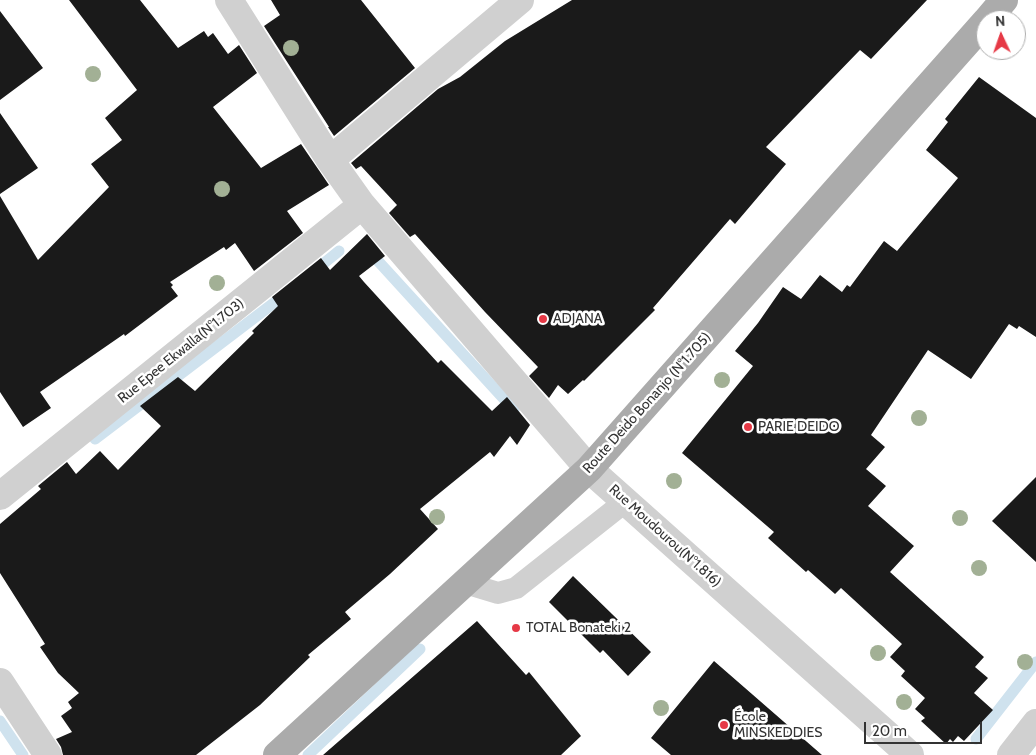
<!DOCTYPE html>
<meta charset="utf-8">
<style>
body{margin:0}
#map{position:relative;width:1036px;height:755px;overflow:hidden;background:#fff;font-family:Cabin,sans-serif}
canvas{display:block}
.north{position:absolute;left:976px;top:10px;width:50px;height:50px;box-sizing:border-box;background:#fff;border:1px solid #adadad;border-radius:50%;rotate:357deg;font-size:14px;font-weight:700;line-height:20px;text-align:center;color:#333}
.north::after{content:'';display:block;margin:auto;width:18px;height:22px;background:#e63946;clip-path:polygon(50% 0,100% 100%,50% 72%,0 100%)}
.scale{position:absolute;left:864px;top:722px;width:118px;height:22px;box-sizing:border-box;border:2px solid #333;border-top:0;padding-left:6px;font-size:15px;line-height:18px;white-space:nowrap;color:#333;-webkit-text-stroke:4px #fff;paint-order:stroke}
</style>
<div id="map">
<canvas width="1036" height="755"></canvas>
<div class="north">N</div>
<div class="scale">20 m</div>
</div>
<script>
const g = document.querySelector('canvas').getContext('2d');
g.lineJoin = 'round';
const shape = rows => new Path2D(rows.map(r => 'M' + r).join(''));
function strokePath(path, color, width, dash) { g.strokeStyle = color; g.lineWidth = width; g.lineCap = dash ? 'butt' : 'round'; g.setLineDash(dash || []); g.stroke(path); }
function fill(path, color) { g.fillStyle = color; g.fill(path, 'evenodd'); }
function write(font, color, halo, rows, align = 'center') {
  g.font = font + ' Cabin,sans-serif'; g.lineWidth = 5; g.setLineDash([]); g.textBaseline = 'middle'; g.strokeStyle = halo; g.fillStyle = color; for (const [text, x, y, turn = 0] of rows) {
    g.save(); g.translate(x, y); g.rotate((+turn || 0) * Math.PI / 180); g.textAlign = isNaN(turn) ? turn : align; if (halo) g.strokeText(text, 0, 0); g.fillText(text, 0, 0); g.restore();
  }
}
strokePath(shape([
 [378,261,514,410],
 [313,272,339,251],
 [95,439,287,293],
 [0,721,23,755],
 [976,739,1036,662],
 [308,755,420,649]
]), '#cfe2ee', 11);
fill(shape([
 [69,0,140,0,178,48,204,31,208,37,213,33,228,54,239,45,257,73,213,107,261,168,301,144,329,185,287,211,303,233,254,271,235,243,226,250,224,247,170,282,173,285,171,287,178,296,125,336,124,334,40,392,51,408,23,427,0,392,0,196,38,260,109,187,91,164,122,140,105,118,137,90],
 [271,0,361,0,415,68,334,136,328,127,329,127,264,26,280,15],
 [572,0,927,0,871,59,860,50,766,147,786,164,735,224,730,219,653,308,655,310,584,381,583,380,568,394,558,385,549,398,529,376,538,367,485,312,415,234,410,237,389,213,397,205,361,166,356,169,351,163,438,89,460,77,505,41],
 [0,11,43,68,0,100],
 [979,77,1036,118,1036,337,1019,326,1017,329,1009,324,971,379,928,350,871,435,885,447,866,469,886,486,868,506,914,546,890,572,984,657,975,667,988,678,974,693,993,710,964,741,958,736,953,742,950,739,946,744,921,721,925,718,915,709,925,698,901,676,905,671,890,657,902,644,841,588,835,594,808,570,806,572,768,538,774,532,682,453,753,366,735,351,758,323,783,287,801,299,820,275,842,292,847,285,850,287,884,241,897,251,958,178,926,150,948,122,945,119],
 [0,113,38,168,0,194],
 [367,234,385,256,359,276,364,282,438,363,441,360,492,411,507,397,530,425,517,445,510,436,494,457,490,452,420,509,438,529,390,574,345,612,351,619,308,655,310,657,260,705,196,755,63,755,61,747,56,739,72,732,61,716,72,708,68,702,79,693,58,673,40,647,45,644,0,573,0,524,41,489,38,486,67,462,76,474,100,451,118,470,161,426,140,406,178,377,195,391,254,333,252,331,278,306,272,297,321,258,330,270],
 [1036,477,1036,562,992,521],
 [573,576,651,652,628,676,603,650,600,653,549,602],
 [477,621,526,675,529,672,581,736,561,755,323,755],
 [714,661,822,755,671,755,651,738]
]), '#1a1a1a');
strokePath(shape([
 [465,583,498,593,516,588,626,501]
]), '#d0d0d0', 22);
strokePath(shape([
 [229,0,330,160,362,205,589,469,910,755],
 [330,160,520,0],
 [0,496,362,205],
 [0,682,48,755],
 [1011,755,1036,723]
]), '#d0d0d0', 28);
strokePath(shape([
 [987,20,1004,0],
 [277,755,589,469,986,21]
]), '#ababab', 28);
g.fillStyle = '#a2b095';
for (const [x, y] of [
 [291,48],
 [93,74],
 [222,189],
 [217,283],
 [722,380],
 [919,418],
 [674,481],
 [437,517],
 [960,518],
 [979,568],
 [878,653],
 [1025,662],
 [904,702],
 [661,708]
]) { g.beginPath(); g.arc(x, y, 8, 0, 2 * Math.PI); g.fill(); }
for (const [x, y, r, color] of [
 [543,319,5,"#e63946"],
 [748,427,5,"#e63946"],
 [516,628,5,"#e63946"],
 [724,725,5,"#e63946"]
]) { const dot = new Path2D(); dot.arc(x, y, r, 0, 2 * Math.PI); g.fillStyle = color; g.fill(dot); strokePath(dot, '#fff', 2); }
write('14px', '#333', '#fff', [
 ["ADJANA",553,319],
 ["PARIE DEIDO",758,427],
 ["TOTAL Bonateki 2",526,628],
 ["École",734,717],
 ["MINSKEDDIES",734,733]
], 'left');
write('14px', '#333', '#fff', [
 ["Rue Epee Ekwalla(N°1.703)",181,351,-39],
 ["Route Deido Bonanjo (N°1.705)",647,403,-48],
 ["Rue Moudourou(N°1.816)",665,536,42]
]);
</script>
